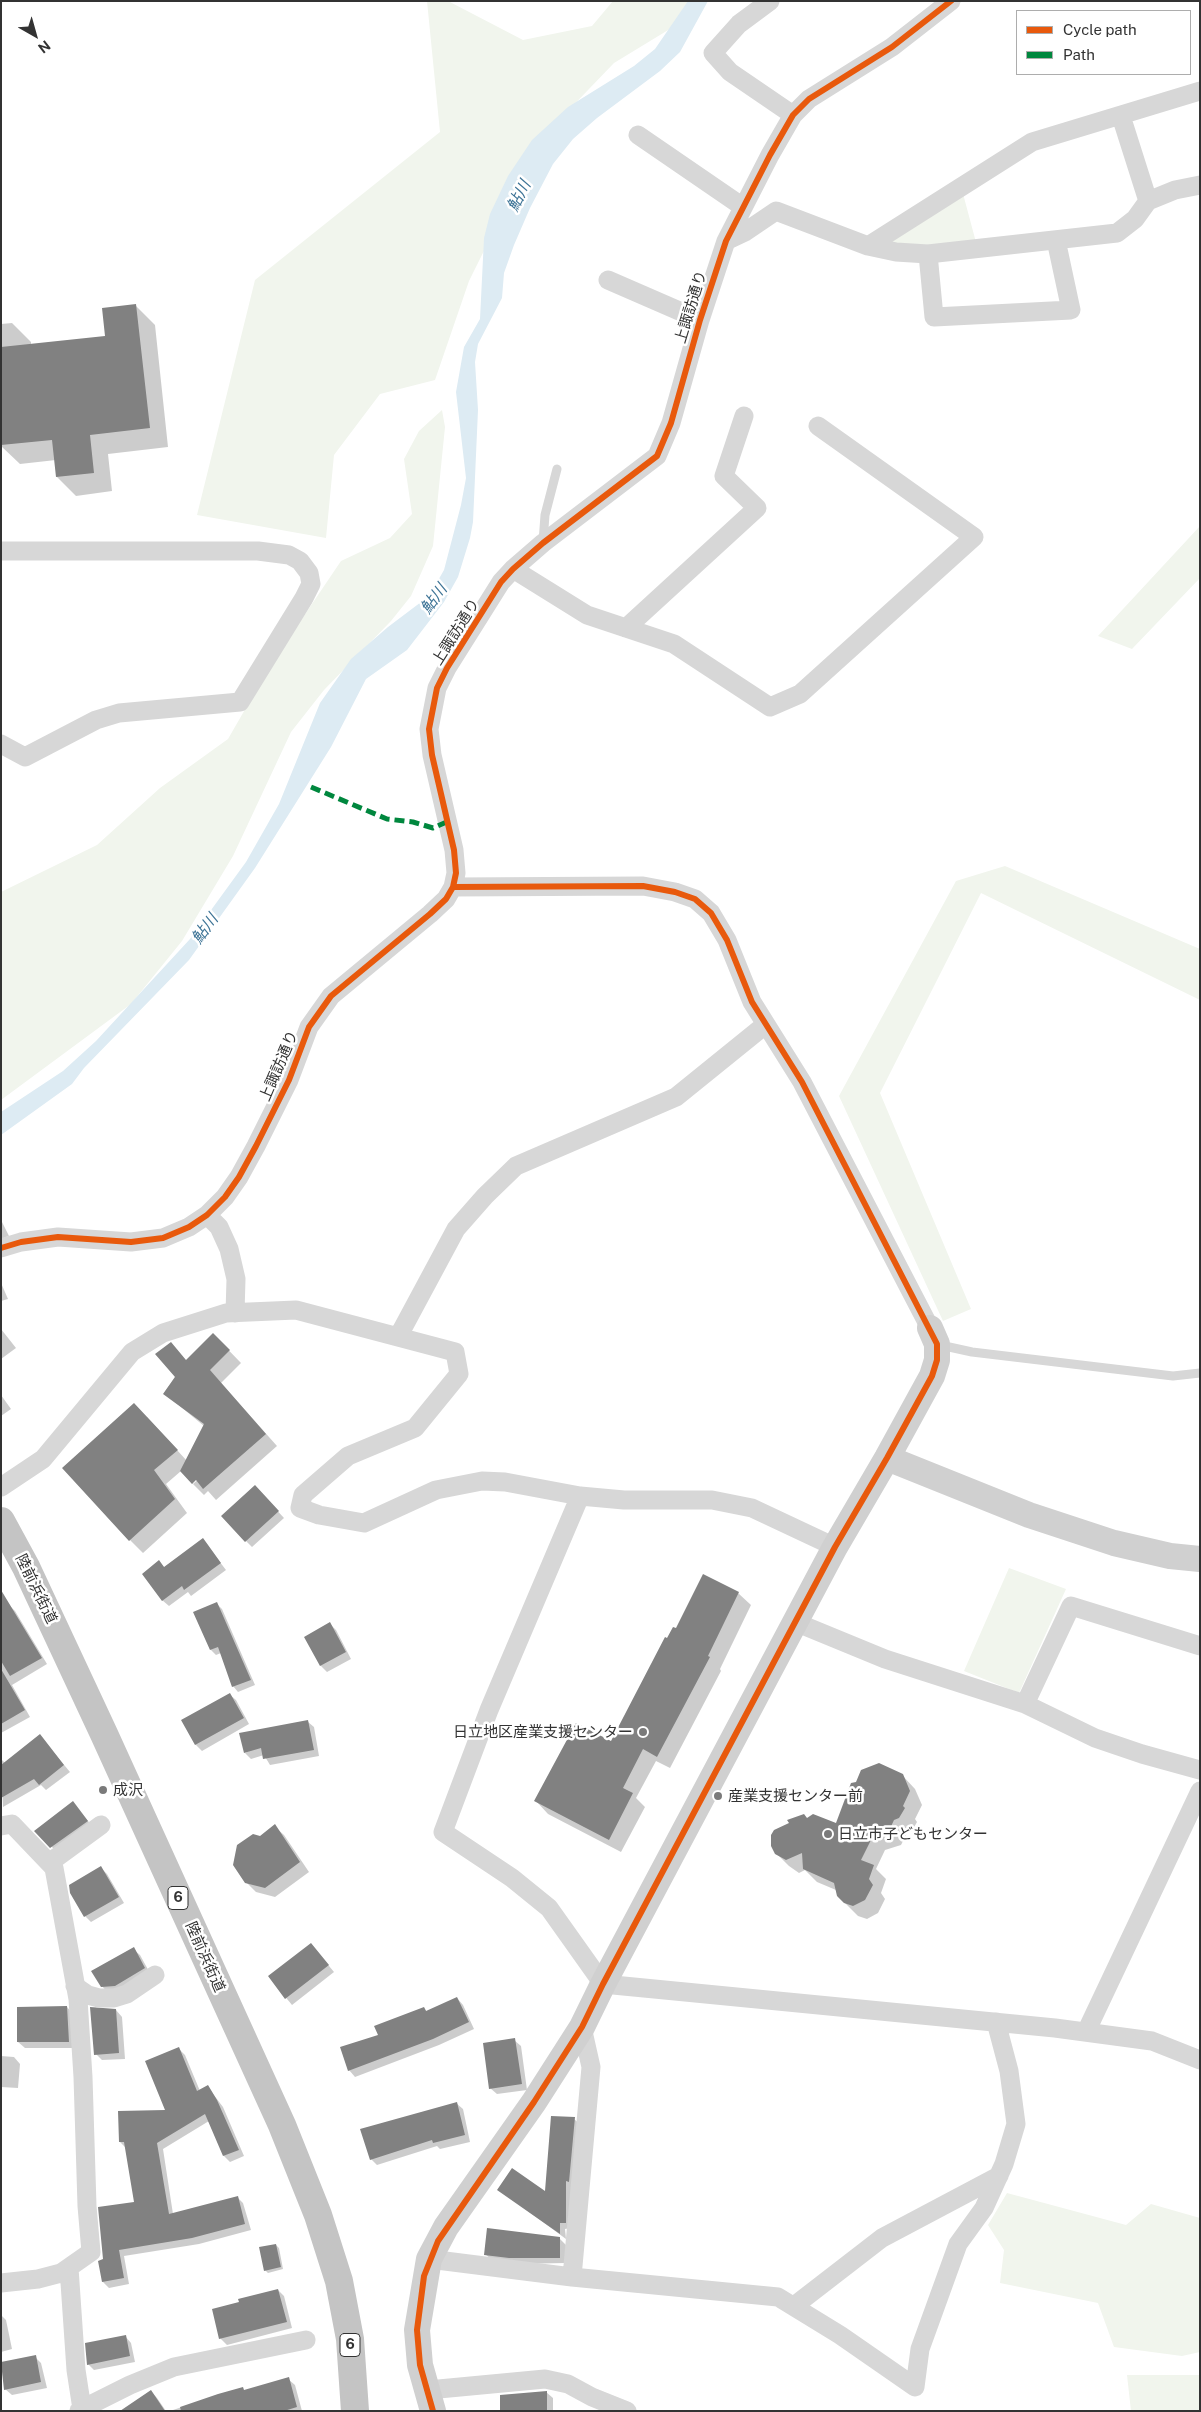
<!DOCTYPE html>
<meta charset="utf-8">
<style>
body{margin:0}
#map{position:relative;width:1201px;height:2412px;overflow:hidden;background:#fff;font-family:"Public Sans",sans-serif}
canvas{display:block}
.frame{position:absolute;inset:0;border:2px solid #333;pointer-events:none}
.legend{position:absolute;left:1016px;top:10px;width:175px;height:65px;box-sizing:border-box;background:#fff;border:1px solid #adadad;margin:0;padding:6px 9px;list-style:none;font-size:15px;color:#333}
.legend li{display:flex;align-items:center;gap:10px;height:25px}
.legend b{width:25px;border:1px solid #adadad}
.north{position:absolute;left:10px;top:10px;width:50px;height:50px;-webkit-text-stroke:4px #fff;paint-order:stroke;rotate:142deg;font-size:14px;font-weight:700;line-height:20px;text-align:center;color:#333}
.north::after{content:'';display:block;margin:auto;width:18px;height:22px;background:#333;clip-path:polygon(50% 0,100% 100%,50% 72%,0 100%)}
</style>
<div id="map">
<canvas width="1201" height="2412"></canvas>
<div class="frame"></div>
<ul class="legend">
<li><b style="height:6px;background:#e8590c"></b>Cycle path</li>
<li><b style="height:6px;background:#00873e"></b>Path</li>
</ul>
<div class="north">N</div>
</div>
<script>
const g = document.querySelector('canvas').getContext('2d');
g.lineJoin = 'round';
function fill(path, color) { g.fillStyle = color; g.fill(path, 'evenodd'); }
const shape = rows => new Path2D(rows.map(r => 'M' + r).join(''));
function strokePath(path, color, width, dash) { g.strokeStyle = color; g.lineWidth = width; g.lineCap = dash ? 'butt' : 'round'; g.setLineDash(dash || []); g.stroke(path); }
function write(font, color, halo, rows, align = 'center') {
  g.font = font + ' "Public Sans","Noto Sans JP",sans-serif'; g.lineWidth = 5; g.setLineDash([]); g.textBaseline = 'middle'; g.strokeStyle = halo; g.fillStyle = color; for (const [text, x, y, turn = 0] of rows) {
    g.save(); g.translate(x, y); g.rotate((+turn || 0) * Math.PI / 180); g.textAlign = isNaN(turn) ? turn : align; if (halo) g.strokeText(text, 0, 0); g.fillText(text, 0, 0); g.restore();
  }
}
fill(shape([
 [427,1,448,1,523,40,592,26,613,1,697,1,683,21,614,63,538,142,469,281,435,380,380,394,334,455,326,538,197,515,255,280,440,132],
 [962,190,977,246,869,246],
 [442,410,445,427,433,546,411,596,391,621,324,690,291,732,233,856,182,941,131,1004,1,1100,1,892,97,845,160,788,228,739,270,666,341,561,390,538,412,514,404,459,419,431],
 [1200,526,1200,578,1132,649,1098,636],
 [1005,866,1200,949,1200,1000,981,893,880,1093,971,1309,943,1321,839,1096,956,881],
 [1009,1568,1066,1589,1019,1693,964,1671],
 [1007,2193,1126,2225,1151,2204,1200,2218,1200,2352,1182,2356,1114,2347,1098,2303,1000,2283,1004,2250,988,2225],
 [1127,2375,1200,2375,1200,2411,1131,2411]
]), '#f1f5ed');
fill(shape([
 [688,1,708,1,680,52,660,71,597,118,573,139,553,164,530,208,514,245,504,273,502,298,478,344,475,362,478,410,473,522,470,538,458,577,444,602,407,650,366,679,331,747,255,868,189,960,84,1068,72,1084,1,1135,1,1112,63,1071,96,1041,190,939,246,862,279,804,320,703,351,659,388,627,429,596,444,570,461,505,466,478,456,392,464,347,480,319,484,238,490,214,508,176,532,140,568,107,634,66,655,49]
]), '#ddebf3');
fill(shape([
 [136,306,155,325,168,447,108,454,112,491,76,496,57,477,56,460,20,464,1,446,1,324,12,323,31,342,31,345,106,337],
 [1,1220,9,1236,1,1239],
 [1,1283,8,1299,1,1301],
 [1,1329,16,1348,1,1359],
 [213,1334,241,1363,221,1383,277,1446,216,1500,208,1491,204,1495,193,1484,202,1476,193,1480,193,1484,181,1471,166,1484,187,1513,143,1553,130,1540,147,1417,187,1461,204,1426,164,1393,186,1361],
 [1,1395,11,1409,1,1416],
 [261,1493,284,1518,252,1547,246,1541],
 [203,1540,226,1570,191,1596,188,1592,169,1606,162,1600,159,1562,165,1568],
 [738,1593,751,1605,720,1669,721,1671,670,1768,656,1761,636,1798,645,1807,621,1852,548,1814,536,1801,611,1743,668,1640,677,1630],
 [217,1604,222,1609,255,1685,238,1692,233,1686,221,1653,216,1655,211,1650],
 [9,1605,15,1611,47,1664,12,1685,30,1717,1,1733,1,1610],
 [330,1624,336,1630,351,1659,327,1672,321,1666,306,1637],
 [229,1694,236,1700,249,1724,202,1751,196,1745,183,1721],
 [308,1722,314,1727,319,1756,270,1765,264,1755,251,1759,245,1753],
 [40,1736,70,1772,46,1790,41,1785,3,1807,1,1759,5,1763],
 [902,1775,915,1789,922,1805,915,1819,917,1822,912,1831,907,1833,901,1845,885,1850,876,1869,886,1879,881,1893,885,1899,878,1913,867,1919,858,1916,838,1896,836,1890,817,1882,805,1870,799,1873,789,1866,776,1853,807,1819,837,1825],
 [73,1803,93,1827,58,1853,36,1831],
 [274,1826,284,1835,309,1872,275,1897,256,1892,246,1882,260,1837],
 [101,1868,107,1874,124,1903,91,1922,85,1916],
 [311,1944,334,1972,292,2005,269,1977],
 [133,1949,140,1955,151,1975,108,1993,102,1986],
 [457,1998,463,2005,474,2029,439,2045,355,2077,349,2070,379,2035,424,2008,427,2012],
 [67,2007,73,2014,75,2048,25,2048,18,2042],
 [116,2010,122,2017,125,2059,102,2060,96,2054],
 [514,2040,521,2046,527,2090,497,2094,490,2088],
 [179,2049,185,2055,200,2091,207,2086,223,2107,244,2156,230,2162,224,2156,209,2121,163,2149,173,2214,237,2197,243,2203,251,2230,199,2244,124,2256,129,2284,109,2288,103,2282,104,2260,135,2203,126,2148,120,2142,167,2112],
 [1,2056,14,2057,20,2064,18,2088,1,2087],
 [456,2103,463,2109,470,2142,440,2149,437,2146,377,2165,371,2159],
 [574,2119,581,2125,571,2228,565,2229,566,2239,498,2189,546,2193],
 [559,2238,566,2245,566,2263,516,2264,492,2260,485,2254],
 [276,2245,279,2248,283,2269,268,2273,265,2270],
 [278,2290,284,2296,292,2328,227,2345,220,2338],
 [1,2315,6,2320,12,2349,1,2352],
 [125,2336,131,2343,135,2362,94,2370,88,2364],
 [35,2357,41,2363,47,2388,12,2395,5,2389,1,2364],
 [288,2379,295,2385,302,2411,170,2411,218,2395,245,2391],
 [151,2391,157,2398,166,2411,138,2411],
 [546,2392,553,2398,553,2411,501,2411]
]), '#0003');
fill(shape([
 [136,304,150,428,90,435,94,473,56,477,52,440,1,445,1,347,105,336,102,308],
 [213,1333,230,1350,210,1370,266,1434,203,1489,196,1480,192,1484,180,1471,204,1424,163,1394,175,1377,155,1354,171,1342,186,1360],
 [134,1403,178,1450,154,1470,175,1499,129,1541,62,1468],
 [255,1485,279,1511,245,1542,221,1516],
 [203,1538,221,1563,184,1590,182,1586,162,1601,142,1574,159,1560,164,1567],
 [703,1574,739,1592,708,1656,710,1657,657,1757,643,1749,623,1788,633,1793,609,1840,534,1801,576,1723,611,1741,665,1637,667,1638,673,1627,676,1628],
 [1,1590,42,1658,10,1676,1,1661],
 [217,1602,251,1680,232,1687,218,1647,210,1650,193,1612],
 [330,1622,346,1652,320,1666,304,1637],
 [1,1669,25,1710,1,1724],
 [230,1693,244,1718,195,1745,181,1720],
 [308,1720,314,1750,263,1759,261,1748,244,1753,239,1733],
 [40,1734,64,1765,39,1785,34,1779,1,1798,1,1765],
 [879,1763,903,1774,910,1791,903,1806,905,1808,899,1818,894,1820,888,1833,872,1838,861,1860,874,1865,869,1879,873,1885,865,1900,853,1906,844,1903,837,1896,834,1883,803,1869,802,1853,786,1860,775,1854,771,1846,771,1835,774,1830,789,1823,787,1820,804,1814,807,1818,813,1814,836,1823,851,1783,856,1782,861,1770],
 [73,1801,88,1821,50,1848,34,1831],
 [275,1824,300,1862,265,1888,245,1883,233,1865,237,1845,253,1834,260,1836],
 [101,1866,119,1897,84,1917,70,1893,69,1885],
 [311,1943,329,1965,285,1999,268,1976],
 [134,1947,145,1968,115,1986,101,1987,91,1971],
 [457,1997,469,2022,433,2039,348,2071,340,2047,378,2035,374,2026,424,2007,426,2011],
 [67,2006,69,2042,17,2042,17,2007],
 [90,2007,116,2009,119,2053,94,2055],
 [515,2038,522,2084,489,2089,483,2043],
 [179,2047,197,2091,208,2085,217,2100,239,2150,223,2156,205,2114,157,2143,169,2214,238,2196,245,2224,192,2238,119,2250,124,2278,102,2282,98,2261,103,2259,98,2207,134,2202,124,2142,119,2142,118,2111,165,2110,145,2061],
 [457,2102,465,2135,433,2143,432,2140,370,2160,360,2129],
 [551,2116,575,2117,569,2182,566,2181,566,2223,560,2223,560,2234,497,2190,512,2168,545,2191],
 [487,2228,560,2237,560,2258,509,2258,484,2255],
 [276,2244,281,2267,264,2271,259,2247],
 [278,2289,287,2322,219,2339,212,2309,239,2302,238,2299],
 [126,2335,130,2356,87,2365,85,2343],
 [36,2355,41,2382,4,2390,1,2362],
 [289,2377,297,2407,284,2411,181,2411,180,2407,218,2394,243,2387,244,2390],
 [151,2390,165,2411,120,2411],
 [547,2391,547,2411,500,2411,500,2395]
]), '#818181');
strokePath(shape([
 [543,542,545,515,557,469],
 [940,1345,972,1352,1173,1376,1200,1373]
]), '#d7d7d7', 9);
strokePath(shape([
 [770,1,739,24,713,53,730,72,793,115],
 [1121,116,1148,201],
 [638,135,743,207],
 [726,241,745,232,776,211,868,246,896,252,928,254,1117,233,1135,219,1148,201,1175,190,1200,185],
 [868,246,1032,142,1200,91],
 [928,254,934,317,1071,310,1056,240],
 [608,280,700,320],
 [1,551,258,551,289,555,300,561,309,573,311,584,304,598,240,702,119,713,96,720,25,757,1,744],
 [513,569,587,615,674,644,770,707,800,694,974,537,818,426],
 [626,628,757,508,724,476,744,416],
 [453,887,643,886,675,892,695,899,711,913,727,940,752,1002,802,1082,930,1328],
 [207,1215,219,1227,229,1249,236,1279,235,1313],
 [1,1248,21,1242,58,1237,131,1242,163,1238,189,1227,207,1215,225,1197,239,1177,256,1146,289,1080,309,1027,331,996,430,914,446,899,453,887,456,873,454,850,432,755,429,729,437,688,447,668,501,582,513,569,543,543,657,456,671,423,700,320,726,241,770,155,793,115,809,99,892,47,951,1],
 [398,1337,456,1229,485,1196,516,1166,676,1097,765,1025],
 [1,1487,43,1459,132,1352,163,1333,226,1313,296,1310,455,1352,459,1374,415,1428,348,1456,303,1495,300,1508,319,1515,364,1523,436,1490,482,1481,505,1482,580,1496,624,1500,712,1500,752,1508,835,1547],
 [580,1496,489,1710,443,1832,512,1878,549,1908,603,1984,1055,2028,1152,2041,1200,2060],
 [795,1622,885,1659,1025,1704,1095,1738,1142,1754,1200,1770],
 [1025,1704,1071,1606,1200,1646],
 [1,1826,12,1824,54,1868,78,1999,83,2077,87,2206,91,2252,61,2273,38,2279,1,2283],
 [49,1863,101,1825],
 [75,1986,88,1995,99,1998,114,1998,127,1994,155,1975],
 [1086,2032,1200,1791],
 [429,2259,572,2277,778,2297,840,2335,915,2387,920,2349,958,2244,984,2208,1004,2164,1016,2124,1009,2071,996,2022],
 [69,2268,76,2370,82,2409,79,2411],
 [572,2277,591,2067,582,2027],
 [794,2306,882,2238,999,2176],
 [428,2390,545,2379,568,2384,592,2397,627,2411],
 [82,2409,130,2385,174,2367,306,2340]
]), '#d7d7d7', 19);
strokePath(shape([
 [887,1458,1029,1515,1114,1543,1170,1556,1200,1559],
 [433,2411,420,2365,417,2330,429,2259,446,2227,534,2102,582,2027,603,1984,835,1547,887,1458,932,1376,937,1360,937,1344,930,1328]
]), '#d0d0d0', 26);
strokePath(shape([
 [1,1521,26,1567,104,1734,282,2125,318,2215,339,2281,350,2339,355,2411]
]), '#c4c4c4', 28);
strokePath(shape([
 [311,787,387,819,413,822,433,828,449,821]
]), '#00873e', 5, [10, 5]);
strokePath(shape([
 [1,1248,21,1242,58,1237,131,1242,163,1238,189,1227,207,1215,225,1197,239,1177,256,1146,289,1080,309,1027,331,996,430,914,446,899,453,887,456,873,454,850,432,755,429,729,437,688,447,668,501,582,513,569,543,543,657,456,671,423,700,320,726,241,770,155,793,115,809,99,892,47,951,1],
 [433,2411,420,2365,417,2330,424,2276,438,2241,534,2102,582,2027,603,1984,835,1547,887,1458,932,1376,937,1360,937,1344,802,1082,752,1002,727,940,711,913,695,899,675,892,643,886,453,887]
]), '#e8590c', 6);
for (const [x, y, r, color] of [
 [643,1732,5,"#7a7a7a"],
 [103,1790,5,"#7a7a7a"],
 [718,1796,5,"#7a7a7a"],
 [828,1834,5,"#7a7a7a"]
]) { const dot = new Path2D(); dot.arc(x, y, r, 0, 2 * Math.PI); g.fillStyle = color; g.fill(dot); strokePath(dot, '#fff', 2); }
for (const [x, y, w] of [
 [178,1898,20],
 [350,2345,20]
]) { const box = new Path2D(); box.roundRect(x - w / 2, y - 11.5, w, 23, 4); g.fillStyle = '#fff'; g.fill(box); strokePath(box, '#333', 1); }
write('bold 14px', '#333', null, [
 ["6",178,1898],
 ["6",350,2345]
]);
write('15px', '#333', '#fff', [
 ["上諏訪通り",691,307,-73],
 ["上諏訪通り",456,632,-58],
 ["上諏訪通り",279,1066,-67],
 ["陸前浜街道",36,1589,64],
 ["陸前浜街道",205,1957,66]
]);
write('15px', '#333', '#fff', [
 ["日立地区産業支援センター",633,1732,"right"],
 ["成沢",113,1790],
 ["産業支援センター前",728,1796],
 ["日立市子どもセンター",838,1834]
], 'left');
write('italic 16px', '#3f7597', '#fff', [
 ["鮎川",519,196,-63],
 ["鮎川",434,599,-54],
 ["鮎川",205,929,-54]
]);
</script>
